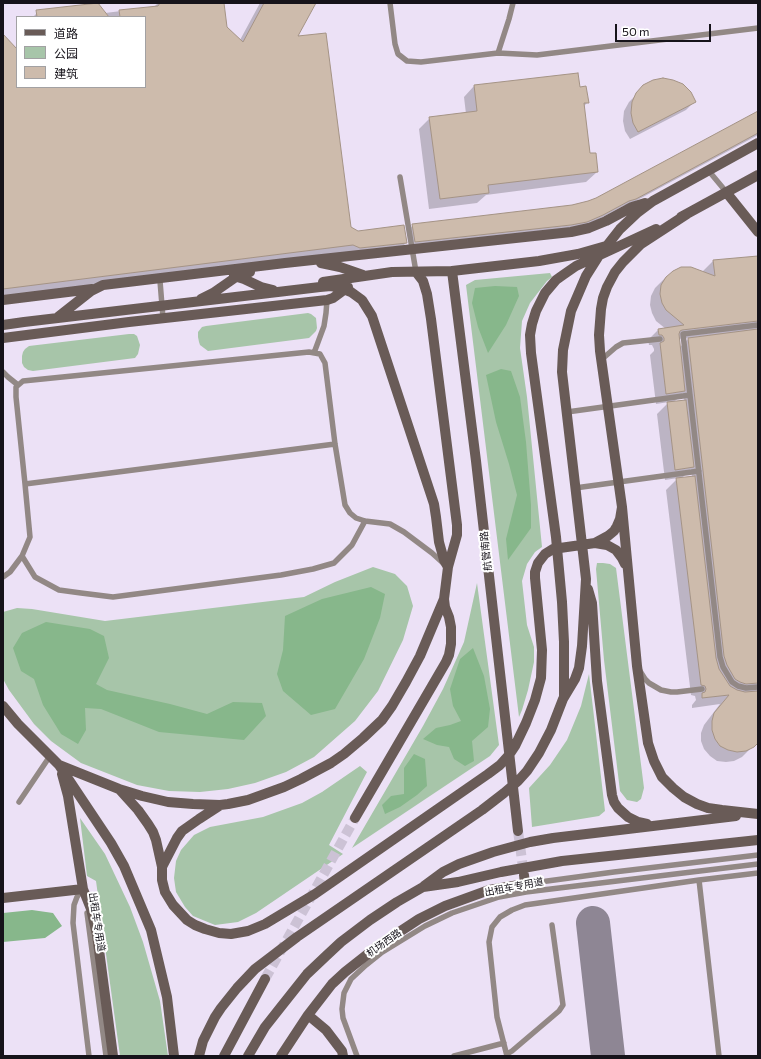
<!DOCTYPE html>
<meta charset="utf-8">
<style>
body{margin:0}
#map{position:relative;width:761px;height:1059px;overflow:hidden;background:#ece1f6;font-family:Commissioner,"Noto Sans SC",sans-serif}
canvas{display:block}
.frame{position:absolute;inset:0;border:4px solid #16131a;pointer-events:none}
.legend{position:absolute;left:16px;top:16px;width:130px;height:72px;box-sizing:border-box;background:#fff;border:1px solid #a2a1a3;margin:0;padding:5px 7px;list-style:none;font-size:12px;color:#16131a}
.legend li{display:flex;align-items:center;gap:8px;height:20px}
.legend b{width:20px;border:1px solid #a2a1a3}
.scale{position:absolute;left:615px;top:24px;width:96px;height:18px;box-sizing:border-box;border:2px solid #16131a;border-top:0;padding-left:5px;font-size:12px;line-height:14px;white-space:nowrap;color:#16131a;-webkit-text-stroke:3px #fff;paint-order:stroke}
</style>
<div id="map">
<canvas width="761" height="1059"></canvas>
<div class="frame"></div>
<ul class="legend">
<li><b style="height:5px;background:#695b57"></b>道路</li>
<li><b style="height:11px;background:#a7c5a9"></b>公园</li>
<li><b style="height:11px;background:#cdbbac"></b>建筑</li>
</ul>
<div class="scale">50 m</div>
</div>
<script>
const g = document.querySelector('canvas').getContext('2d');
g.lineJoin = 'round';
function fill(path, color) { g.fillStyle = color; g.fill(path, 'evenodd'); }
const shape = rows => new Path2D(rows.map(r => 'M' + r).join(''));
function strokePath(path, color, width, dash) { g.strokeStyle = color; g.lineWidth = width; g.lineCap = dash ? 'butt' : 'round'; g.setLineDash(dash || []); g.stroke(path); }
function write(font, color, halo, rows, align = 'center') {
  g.font = font + ' Commissioner,"Noto Sans SC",sans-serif'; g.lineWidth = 4; g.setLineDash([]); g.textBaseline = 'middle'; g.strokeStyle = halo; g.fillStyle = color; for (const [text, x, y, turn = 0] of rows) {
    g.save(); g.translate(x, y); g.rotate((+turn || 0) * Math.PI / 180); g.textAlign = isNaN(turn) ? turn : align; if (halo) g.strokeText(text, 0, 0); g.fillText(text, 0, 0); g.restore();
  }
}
fill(shape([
 [550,273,552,277,547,281,530,303,522,321,520,348,527,397,542,547,535,552,527,564,522,581,527,625,534,647,534,662,528,690,522,710,519,717,466,285,475,280],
 [308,313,311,314,316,318,317,328,316,331,309,338,208,351,200,345,199,342,198,337,198,332,202,327,206,326],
 [129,334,134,334,137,336,140,345,138,354,135,358,33,371,28,370,24,367,22,363,22,356,23,352,25,349,29,346],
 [597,563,603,563,610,564,616,568,644,788,641,799,637,802,627,800,620,791,604,660,596,569],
 [373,567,395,574,407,586,413,606,403,640,378,691,355,721,314,757,286,772,255,783,228,789,200,792,169,791,137,785,81,763,51,741,34,724,9,690,3,679,3,612,17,608,32,609,105,621,304,597,335,582],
 [477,583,499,745,490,756,352,848,423,726,443,689,464,642],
 [589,674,605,811,599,816,532,827,529,788,550,765,567,740,581,706],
 [360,766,367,772,329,845,343,854,256,913,238,922,215,925,193,916,185,907,176,892,174,878,176,861,181,850,194,835,210,827,263,817,302,803,322,792],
 [80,818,105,854,130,907,143,942,160,1001,168,1056,120,1056,96,881,87,876]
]), '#a7c5a9');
fill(shape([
 [495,286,517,287,519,296,506,325,488,353,478,327,472,303,475,288],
 [501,369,511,371,520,397,526,442,531,505,531,528,508,560,506,539,517,495,509,464,496,422,486,375],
 [371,587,385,594,380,618,364,659,335,709,311,715,283,691,277,674,283,650,285,616,322,599],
 [46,622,90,629,104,636,109,658,96,684,107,690,170,704,207,714,233,702,262,703,266,716,244,740,159,732,101,709,85,708,86,730,78,744,61,734,43,705,34,679,21,671,13,648,22,633],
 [473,648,484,676,490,709,488,727,472,741,474,761,465,766,454,759,449,747,437,745,423,739,436,728,450,725,461,721,453,706,450,689,460,659],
 [414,754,425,759,427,786,417,795,400,807,385,814,382,805,391,796,404,794,404,768],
 [32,910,53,913,62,926,45,938,3,942,3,913]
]), '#87b78b');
fill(shape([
 [158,3,223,3,226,28,240,40,260,3,315,3,296,37,350,228,358,232,406,243,396,253,3,297,3,35,17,50,17,87,145,87,145,17,33,17,39,11,105,13,154,7],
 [474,86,579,88,588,102,584,106,590,154,597,172,586,182,486,195,477,203,429,209,419,129,430,118,466,114,464,97],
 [636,95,694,102,686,110,630,139,625,131,623,121,624,111,629,102],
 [758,112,758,135,630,204,623,206,597,220,581,227,410,247,408,231,413,225,572,206,596,199],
 [758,257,758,741,742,757,734,761,726,762,717,761,710,756,704,749,701,741,701,733,704,725,720,704,692,708,692,705,696,700,695,696,691,695,666,490,678,478,665,480,657,414,669,402,656,404,650,355,654,351,654,349,652,345,649,345,648,340,658,330,666,329,656,321,652,313,650,305,651,296,655,288,666,277,702,272,713,261],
 [689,338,679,348,678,339],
 [683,393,684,401,673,403],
 [691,469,692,477,681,479]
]), '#0003');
strokePath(shape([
 [593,923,608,1056]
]), '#8e8694', 34);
const building = shape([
 [98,3,109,17,37,17,36,10,98,3],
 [160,3,224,3,227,27,243,42,264,3,316,3,298,36,326,33,351,227,358,231,404,225,407,243,360,248,353,245,3,289,3,34,17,49,17,87,145,87,145,17,120,17,119,10,158,6,160,3],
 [578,73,580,87,586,86,589,103,584,103,590,153,596,153,598,172,488,185,489,193,440,199,429,117,477,111,474,85,578,73],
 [663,78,673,80,683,84,691,92,696,102,638,132,633,123,631,113,632,102,636,93,643,85,653,80,663,78],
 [758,111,758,133,636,199,629,201,603,215,587,222,571,225,415,242,412,224,572,205,588,201,596,198,758,111],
 [758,256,758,321,682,330,680,331,679,334,685,391,666,394,660,343,664,341,664,338,662,335,659,335,658,329,684,325,666,310,662,303,660,294,661,285,666,277,673,271,681,267,691,267,715,276,713,260,758,256],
 [758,329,758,683,746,684,740,682,735,679,727,665,724,656,688,338,758,329],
 [686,400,694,467,675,470,667,402,686,400],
 [695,476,716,658,719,669,730,686,737,690,745,692,758,691,758,743,754,747,746,751,737,752,728,750,720,746,715,739,712,730,712,721,714,713,729,695,702,698,702,693,705,692,706,689,705,686,701,685,676,478,695,476]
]);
fill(building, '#cdbbac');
strokePath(building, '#a49385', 1);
strokePath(shape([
 [518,831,524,875],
 [265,979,355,818]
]), '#ccc2d5', 10, [10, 5]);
strokePath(shape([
 [390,3,395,44,398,54,407,61,421,62,498,53,509,19,513,3],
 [498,53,537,55,758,28],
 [708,170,728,194],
 [400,177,416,272],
 [160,281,163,318],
 [758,325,683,334,720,657,723,667,732,682,738,686,746,688,758,687],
 [314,353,324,326,326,313,327,300],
 [601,360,616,347,623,343,660,339],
 [3,372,8,377,18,385],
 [567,412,690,395],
 [25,484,335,444],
 [575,488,699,471],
 [22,556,35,577,59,590,81,593,113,597,281,575,313,569,334,563,352,545,365,521],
 [3,577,10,572,22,556,30,537,25,484,16,397,16,387,23,381,309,352,320,354,325,363,335,444,345,505,350,513,356,518,365,521,390,524,404,532,432,553,443,563],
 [640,671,645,679,649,683,661,690,671,692,677,692,702,689],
 [19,802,50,756],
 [699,880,719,1056],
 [525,884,614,872,758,855],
 [82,889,77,897,74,905,73,923,89,1056],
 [87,913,106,1056],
 [507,1054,512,1051,559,1011,563,1005,552,925],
 [357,1056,343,1018,342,1009,344,993,351,979,366,965,381,953,425,926,452,913,499,897,526,892,758,864],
 [454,1056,504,1043],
 [507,1056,497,1017,489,942,492,927,500,917,512,910,525,905,699,880,758,873]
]), '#928885', 5.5);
strokePath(shape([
 [726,192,758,232],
 [687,214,641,244,623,262,615,272,607,287,603,298,601,309,599,335,600,351,622,507,637,666,648,743,654,761,662,777,673,788,684,797,697,804,708,808,722,810,758,814],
 [681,217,758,175],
 [321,263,340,267,363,275],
 [452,271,476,461,518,831],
 [234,276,244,279,261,287,273,290],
 [323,282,392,272,452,271,539,261,578,254,606,246],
 [201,299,213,293,236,277,250,272],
 [3,300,92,289],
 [58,317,91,291,103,285,285,263,571,232,589,228,606,221,632,207,645,203],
 [3,325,24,322,320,287,331,286,341,288,351,292,362,300,372,316,434,504,436,517,439,542,444,560,448,567],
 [3,338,129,322,327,300,333,298,348,287],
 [595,543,607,545,616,550,622,558,625,564],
 [588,589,592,603,597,681,612,795,614,802,618,808,628,817,638,822,647,824],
 [564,697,564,642,562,602,556,537,531,353,530,335,532,324,536,311,545,293,556,280,563,275,576,266,656,229],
 [3,706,18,724,59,765,111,843,124,866,151,930,167,997,174,1056],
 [59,765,119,789,142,796,168,802,193,804,220,805,228,804,248,800,284,787,301,779,331,763,344,754,363,738,382,720,392,706,406,682,420,656,444,599],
 [62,774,68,796,83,889,91,909,97,935,113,1056],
 [119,789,138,810,148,824,153,832,156,840,162,867,162,880,165,892,173,905,187,920,195,925,205,929,219,933,231,934,248,931,265,924,315,894,488,774,500,765,509,755,515,746,526,723,535,700,541,678,542,650,535,578,535,572,538,563,545,554,553,549,595,543,608,536,614,531,617,526,620,519,622,507],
 [355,818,446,662,449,655,451,644,451,627,449,617,445,607,444,599,448,567,457,535,457,525,431,319,427,294,423,281,416,272],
 [162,867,177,838,182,831,199,819,219,806],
 [424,886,443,872,459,864,493,852,530,842,553,838,736,816],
 [3,898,83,889],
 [308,1015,326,1030,342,1051,343,1056],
 [199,1056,203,1041,215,1017,221,1008,237,988,255,969,297,937,482,810,504,793,518,781,527,771,539,753,551,730,563,699,575,679,579,668,582,646,586,579,562,372,563,350,571,311,586,276,598,257,620,229,637,213,653,201,758,143],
 [224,1056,265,979],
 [248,1056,265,1027,280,1008,307,974,326,956,341,942,370,920,397,902,423,887,458,882,501,872,562,861,758,840],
 [281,1056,308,1015,332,984,345,972,378,946,419,919,445,906,489,890,525,884,524,875]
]), '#695b57', 10);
write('10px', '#16131a', '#fff', [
 ["航管南路",486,551,-96],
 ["出租车专用道",514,887,-11],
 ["出租车专用道",97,922,81],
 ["机场西路",384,943,-35]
]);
</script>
